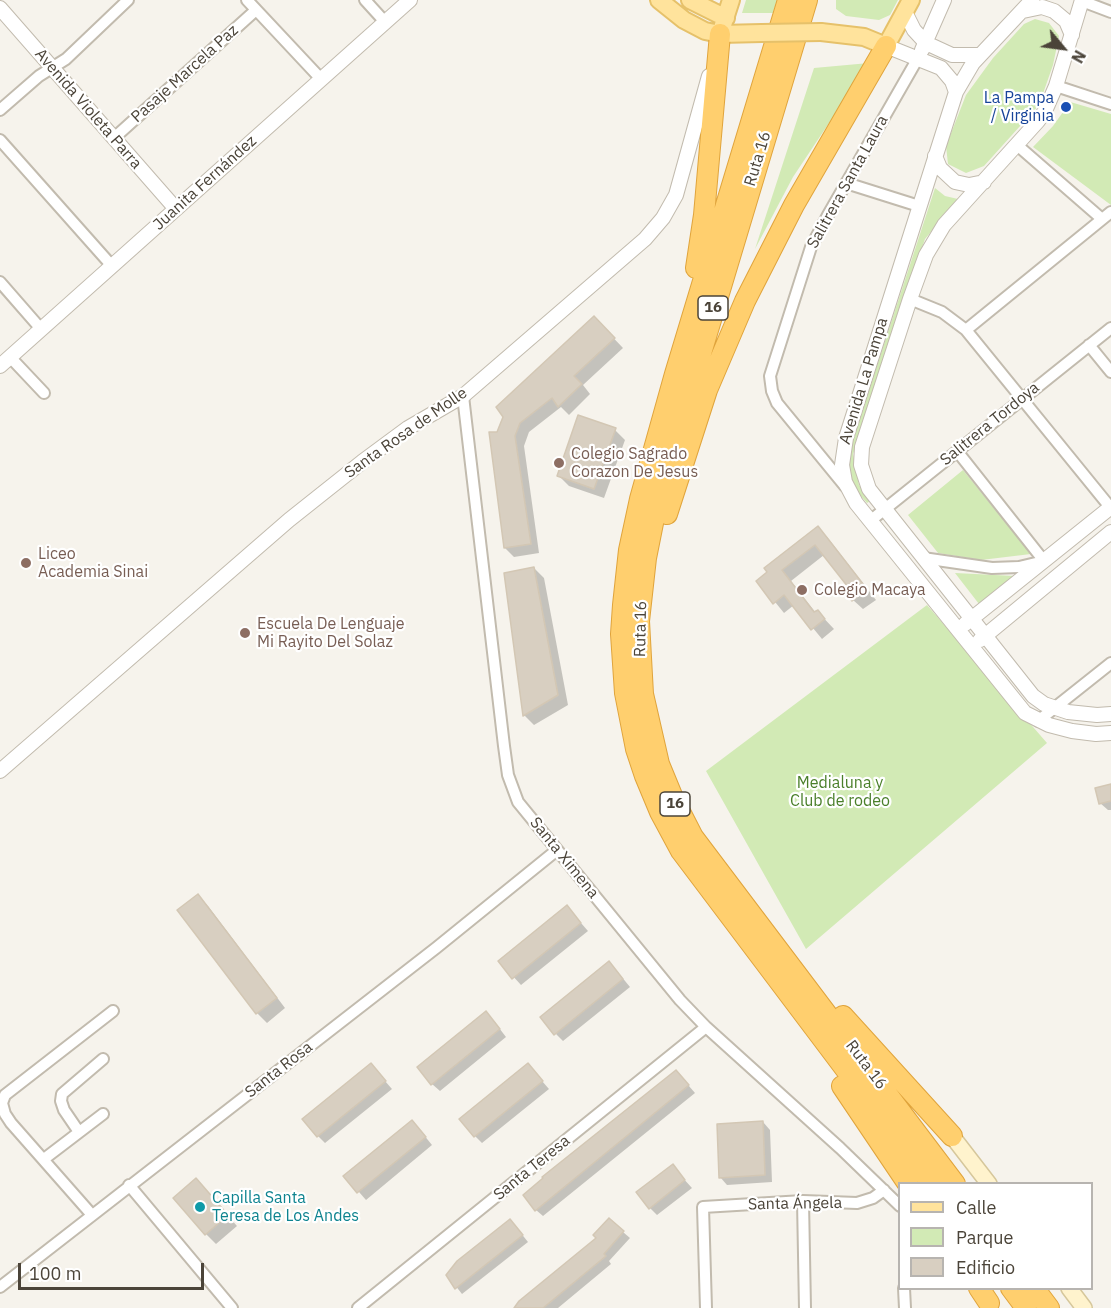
<!DOCTYPE html>
<meta charset="utf-8">
<style>
body{margin:0}
#map{position:relative;width:1111px;height:1308px;overflow:hidden;background:#f6f3ec;font-family:"IBM Plex Sans",sans-serif}
canvas{display:block}
.legend{position:absolute;left:898px;top:1182px;width:195px;height:108px;box-sizing:border-box;background:#fff;border:2px solid #b7b4b0;margin:0;padding:8px 10px;list-style:none;font-size:18px;color:#4b4439}
.legend li{display:flex;align-items:center;gap:12px;height:30px}
.legend b{width:30px;border:2px solid #b7b4b0}
.north{position:absolute;left:1033px;top:18px;width:60px;height:60px;-webkit-text-stroke:4px #fff;paint-order:stroke;rotate:119deg;font-size:16px;font-weight:700;line-height:24px;text-align:center;color:#4b4439}
.north::after{content:'';display:block;margin:auto;width:21px;height:27px;background:#4b4439;clip-path:polygon(50% 0,100% 100%,50% 72%,0 100%)}
.scale{position:absolute;left:18px;top:1263px;width:186px;height:27px;box-sizing:border-box;border:3px solid #4b4439;border-top:0;padding-left:8px;font-size:18px;line-height:21px;white-space:nowrap;color:#4b4439;-webkit-text-stroke:4px #fff;paint-order:stroke}
</style>
<div id="map">
<canvas width="1111" height="1308"></canvas>
<ul class="legend">
<li><b style="height:8px;background:#ffe39c"></b>Calle</li>
<li><b style="height:16px;background:#d2eab5"></b>Parque</li>
<li><b style="height:16px;background:#d8cfc1"></b>Edificio</li>
</ul>
<div class="north">N</div>
<div class="scale">100 m</div>
</div>
<script>
const g = document.querySelector('canvas').getContext('2d');
g.lineJoin = 'round';
function fill(path, color) { g.fillStyle = color; g.fill(path, 'evenodd'); }
const shape = rows => new Path2D(rows.map(r => 'M' + r).join(''));
function strokePath(path, color, width, dash) { g.strokeStyle = color; g.lineWidth = width; g.lineCap = dash ? 'butt' : 'round'; g.setLineDash(dash || []); g.stroke(path); }
function write(font, color, halo, rows, align = 'center') {
  g.font = font + ' "IBM Plex Sans",sans-serif'; g.lineWidth = 4.5; g.setLineDash([]); g.textBaseline = 'middle'; g.strokeStyle = halo; g.fillStyle = color; for (const [text, x, y, turn = 0] of rows) {
    g.save(); g.translate(x, y); g.rotate((+turn || 0) * Math.PI / 180); g.textAlign = isNaN(turn) ? turn : align; if (halo) g.strokeText(text, 0, 0); g.fillText(text, 0, 0); g.restore();
  }
}
fill(shape([
 [746,0,777,0,773,13,742,13],
 [836,0,898,0,890,15,879,20,846,16,836,9],
 [1035,19,1049,23,1059,36,1053,65,1039,105,984,166,966,173,948,164,946,146,966,95,993,58,1024,24],
 [869,63,793,177,755,249,814,68],
 [1067,101,1111,114,1111,205,1033,147,1053,126,1063,112],
 [935,188,945,196,958,199,925,239,853,454,859,485,872,500,867,503,853,487,847,458],
 [963,470,1031,554,981,560,938,553,908,515],
 [955,573,1015,576,979,604],
 [927,605,1047,743,806,949,706,771]
]), '#d2eab5');
fill(shape([
 [603,327,623,348,583,385,590,394,569,415,561,407,529,432,524,446,539,553,514,557,505,548,498,433],
 [615,430,625,440,604,498,569,486,559,476],
 [818,528,828,538,876,600,863,609,853,600,850,588,824,555,791,581,816,613,818,612,834,629,822,639,794,605,784,613,758,581],
 [534,568,544,578,568,705,534,725,525,716,506,574],
 [1111,786,1111,810,1108,810,1100,803],
 [198,896,208,906,285,1008,267,1023,257,1013],
 [574,915,588,931,521,985,500,962],
 [616,970,630,987,563,1041,556,1034],
 [493,1020,506,1037,440,1091,432,1084],
 [378,1073,392,1089,325,1143,318,1136],
 [535,1073,549,1089,482,1143,475,1136],
 [683,1079,695,1093,543,1216,536,1210,525,1195],
 [763,1122,770,1130,772,1182,727,1185,720,1177],
 [419,1129,432,1145,366,1200,345,1176],
 [672,1166,692,1188,657,1215,650,1208],
 [196,1180,237,1226,216,1244,206,1234],
 [609,1220,630,1238,609,1261,611,1264,558,1308,515,1308,598,1238],
 [516,1227,528,1242,462,1294,447,1275]
]), '#0003');
const building = shape([
 [594,316,615,338,574,376,582,384,558,407,552,398,520,423,515,436,531,544,504,548,489,432,497,432,503,417,496,407,594,316],
 [578,415,616,428,594,489,557,476,578,415],
 [818,526,867,589,852,601,844,590,848,587,815,545,782,570,814,612,818,610,825,619,811,630,784,595,773,604,756,581,767,572,764,568,818,526],
 [534,567,558,695,523,716,504,573,534,567],
 [1111,784,1111,801,1099,804,1095,788,1111,784],
 [198,894,277,998,256,1014,177,910,198,894],
 [567,905,581,923,512,979,498,961,567,905],
 [609,961,623,979,554,1035,540,1017,609,961],
 [486,1011,500,1029,431,1085,417,1067,486,1011],
 [371,1063,386,1081,317,1137,302,1119,371,1063],
 [528,1063,543,1081,474,1137,459,1119,528,1063],
 [676,1070,689,1085,535,1211,523,1195,543,1178,542,1177,676,1070],
 [412,1120,426,1137,357,1193,343,1176,412,1120],
 [763,1121,765,1175,719,1178,717,1124,763,1121],
 [673,1164,685,1180,649,1209,636,1192,673,1164],
 [196,1178,228,1215,205,1235,173,1198,196,1178],
 [609,1218,624,1231,604,1254,606,1256,543,1308,514,1308,519,1301,596,1238,593,1235,609,1218],
 [510,1219,523,1235,455,1289,446,1275,457,1261,510,1219]
]);
fill(building, '#d8cfc1');
strokePath(building, '#d3c7b4', 1.5);
const minor = shape([
 [247,0,321,79],
 [365,0,385,22],
 [1082,1,1111,12],
 [1056,86,1111,104],
 [0,110,39,76,66,59,128,0],
 [114,138,256,10],
 [0,140,112,266],
 [1017,145,1102,219],
 [846,183,919,206],
 [0,282,41,329],
 [910,299,942,312,966,330,1110,507],
 [966,330,1111,212],
 [1089,345,1111,372],
 [10,357,44,393],
 [463,396,504,746,508,775,518,802,680,1000,706,1027,840,1148,900,1206],
 [845,486,777,403,772,391,770,376,811,247,828,215,918,58],
 [870,521,1111,328],
 [923,558,992,568,1019,567,1044,561,957,451],
 [1038,721,1111,663],
 [79,1132,64,1110,61,1101,62,1094,103,1059],
 [44,1159,103,1114],
 [129,1185,232,1308],
 [803,1201,805,1308],
 [92,1215,11,1123,5,1114,2,1103,5,1095,113,1011],
 [0,1287,436,948,557,850],
 [904,1288,905,1308],
 [358,1308,706,1027],
 [706,1308,703,1207,803,1201,857,1203,873,1198,884,1190]
]);
const tertiary = shape([
 [1032,0,973,63,956,92,846,438,842,465,845,482,856,503,1025,713,1049,725,1072,731,1096,734,1111,733],
 [1082,0,1056,86,1045,111,1038,121,944,225,926,255,910,299,862,447,861,465,869,489,1033,696,1044,704,1068,712,1097,715,1111,714],
 [0,8,176,209],
 [1023,11,1042,7,1054,11,1066,21,1072,35],
 [905,12,914,30,926,43,952,55,980,55],
 [886,46,941,68,952,81,956,92],
 [922,50,944,0],
 [935,156,940,168,955,182,969,185,984,182],
 [0,366,410,0],
 [965,624,1111,507],
 [980,640,1111,532],
 [0,771,289,520,362,462,408,428,463,396,645,239,663,218,676,195,709,76]
]);
const secondary = shape([
 [952,1136,989,1184],
 [1069,1288,1084,1308]
]);
const primary = shape([
 [659,0,684,20,705,31,720,34,762,33],
 [690,0,726,18],
 [722,28,731,0],
 [821,32,864,37,886,46,911,0]
]);
const motorway = shape([
 [788,0,675,374,640,499,629,550,623,605,621,634,625,693,636,749,645,776,660,812,681,851,932,1184],
 [807,0,659,493,646,558,639,621,643,694,659,764,673,798,693,837,955,1184],
 [696,268,704,215,720,34],
 [667,514,707,390,745,301,794,205,886,46],
 [843,1016,952,1136],
 [842,1086,908,1184],
 [979,1288,989,1303],
 [1011,1288,1026,1308],
 [1034,1288,1049,1308]
]);
strokePath(minor, '#c2bbae', 14);
strokePath(tertiary, '#c2bbae', 16);
strokePath(secondary, '#d6c79b', 18);
strokePath(primary, '#e6c16a', 20);
strokePath(motorway, '#e0a43c', 22);
strokePath(minor, '#fff', 10);
strokePath(tertiary, '#fff', 14);
strokePath(secondary, '#fff3cd', 15);
strokePath(primary, '#ffe39c', 16);
strokePath(motorway, '#ffcf6e', 20);
const primaryBridge = shape([
 [762,33,821,32]
]);
strokePath(primaryBridge, '#e6c16a', 20, []);
strokePath(primaryBridge, '#ffe39c', 16);
for (const [x, y, r, color] of [
 [1066,107,6,"#1a4fb4"],
 [559,463,6,"#8d6e63"],
 [26,563,6,"#8d6e63"],
 [802,590,6,"#8d6e63"],
 [245,633,6,"#8d6e63"],
 [200,1207,6,"#0f9aa8"]
]) { const dot = new Path2D(); dot.arc(x, y, r, 0, 2 * Math.PI); g.fillStyle = color; g.fill(dot); strokePath(dot, '#fff', 2); }
for (const [x, y, w] of [
 [713,308,30],
 [675,804,30]
]) { const box = new Path2D(); box.roundRect(x - w / 2, y - 12, w, 24, 4.5); g.fillStyle = '#fff'; g.fill(box); strokePath(box, '#4b4439', 1.5); }
write('bold 15px', '#4b4439', null, [
 ["16",713,308],
 ["16",675,804]
]);
write('16px', '#4b4439', '#fff', [
 ["Pasaje Marcela Paz",185,74,-42],
 ["Avenida Violeta Parra",88,109,49],
 ["Ruta 16",758,159,-73],
 ["Salitrera Santa Laura",848,182,-61],
 ["Juanita Fernández",205,183,-42],
 ["Avenida La Pampa",864,381,-73],
 ["Salitrera Tordoya",990,424,-39],
 ["Santa Rosa de Molle",406,433,-35],
 ["Ruta 16",641,629,-89],
 ["Santa Ximena",564,858,51],
 ["Ruta 16",866,1065,53],
 ["Santa Rosa",279,1070,-38],
 ["Santa Teresa",532,1168,-39],
 ["Santa Ángela",795,1204,-1]
]);
write('16px', '#164399', '#fff', [
 ["La Pampa",1054,98],
 ["/ Virginia",1054,116]
], 'right');
write('16px', '#785e54', '#fff', [
 ["Colegio Sagrado",571,454],
 ["Corazon De Jesus",571,472],
 ["Liceo",38,554],
 ["Academia Sinai",38,572],
 ["Colegio Macaya",814,590],
 ["Escuela De Lenguaje",257,624],
 ["Mi Rayito Del Solaz",257,642]
], 'left');
write('16px', '#4a7f2a', '#fff', [
 ["Medialuna y",840,783],
 ["Club de rodeo",840,801]
]);
write('16px', '#0d838f', '#fff', [
 ["Capilla Santa",212,1198],
 ["Teresa de Los Andes",212,1216]
], 'left');
</script>
